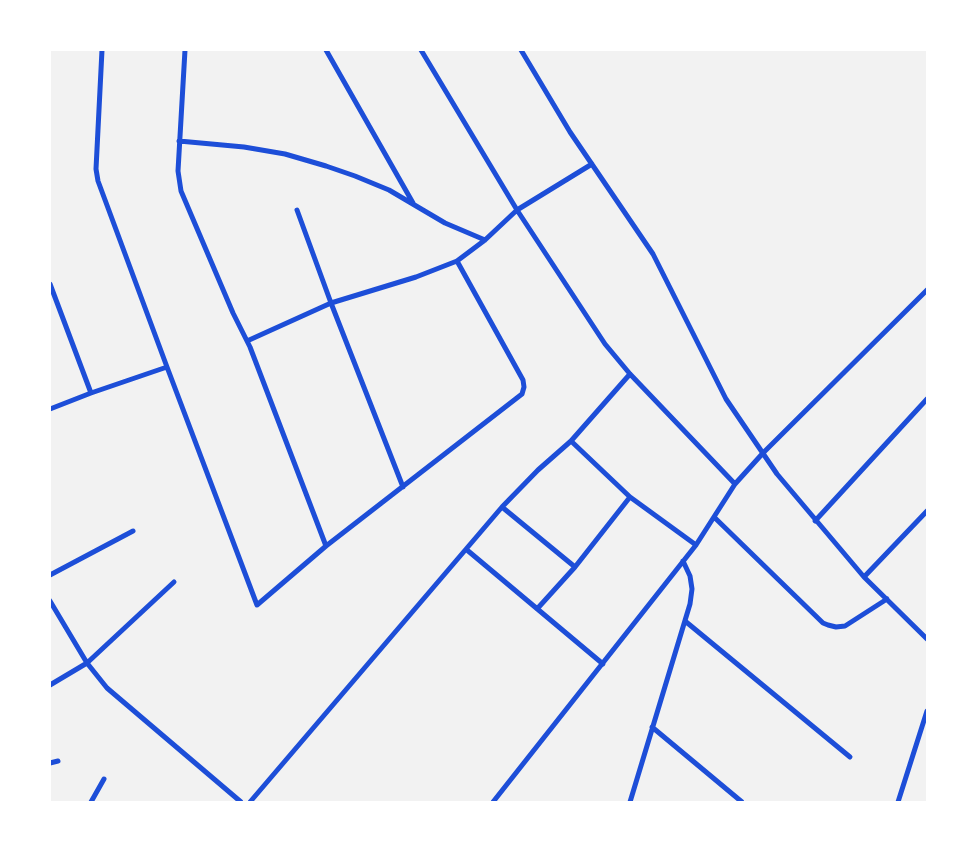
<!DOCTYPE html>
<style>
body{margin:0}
#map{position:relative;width:977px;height:852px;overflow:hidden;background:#f2f2f2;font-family:Inter,sans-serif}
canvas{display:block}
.frame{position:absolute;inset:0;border:51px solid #fff;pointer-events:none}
</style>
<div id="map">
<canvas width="977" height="852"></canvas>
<div class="frame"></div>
</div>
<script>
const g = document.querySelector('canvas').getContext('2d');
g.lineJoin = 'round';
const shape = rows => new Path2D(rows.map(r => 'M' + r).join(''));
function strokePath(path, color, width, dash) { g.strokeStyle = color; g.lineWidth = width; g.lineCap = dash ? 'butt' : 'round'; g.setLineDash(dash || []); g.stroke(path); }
strokePath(shape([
 [102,50,96,169,98,181,167,367,257,605,326,546,522,394,524,387,523,380,457,261],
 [185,50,178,171,181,191,233,313,250,347,326,546],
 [326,50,413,203],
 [421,50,517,210,605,344,630,374,735,484],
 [521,50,570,132,653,254,726,399,777,474,864,577,927,639],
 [179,141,244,147,285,154,326,166,355,176,389,190,445,223,485,240],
 [297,210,331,303,403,487],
 [50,284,91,393],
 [247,341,331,303,416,277,457,261,485,240,517,210,592,164],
 [50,409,91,393,167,367],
 [571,441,630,497,696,545],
 [502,507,575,567],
 [714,517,823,623,828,625,836,627,845,626,887,599],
 [815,521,927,399],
 [467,550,603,664],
 [50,575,133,531],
 [864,577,927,511],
 [50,601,87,663,107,688,241,802],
 [537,609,575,567,630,497],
 [685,621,850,757],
 [50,685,87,663,174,582],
 [652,727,742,802],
 [50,763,58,761],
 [91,802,104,779],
 [250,802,502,507,538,470,571,441,630,374],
 [493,802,696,545,735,484,763,453,927,290],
 [630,802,690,604,692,589,690,576,683,561],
 [898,802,927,711]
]), '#1d4ed8', 5);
</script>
